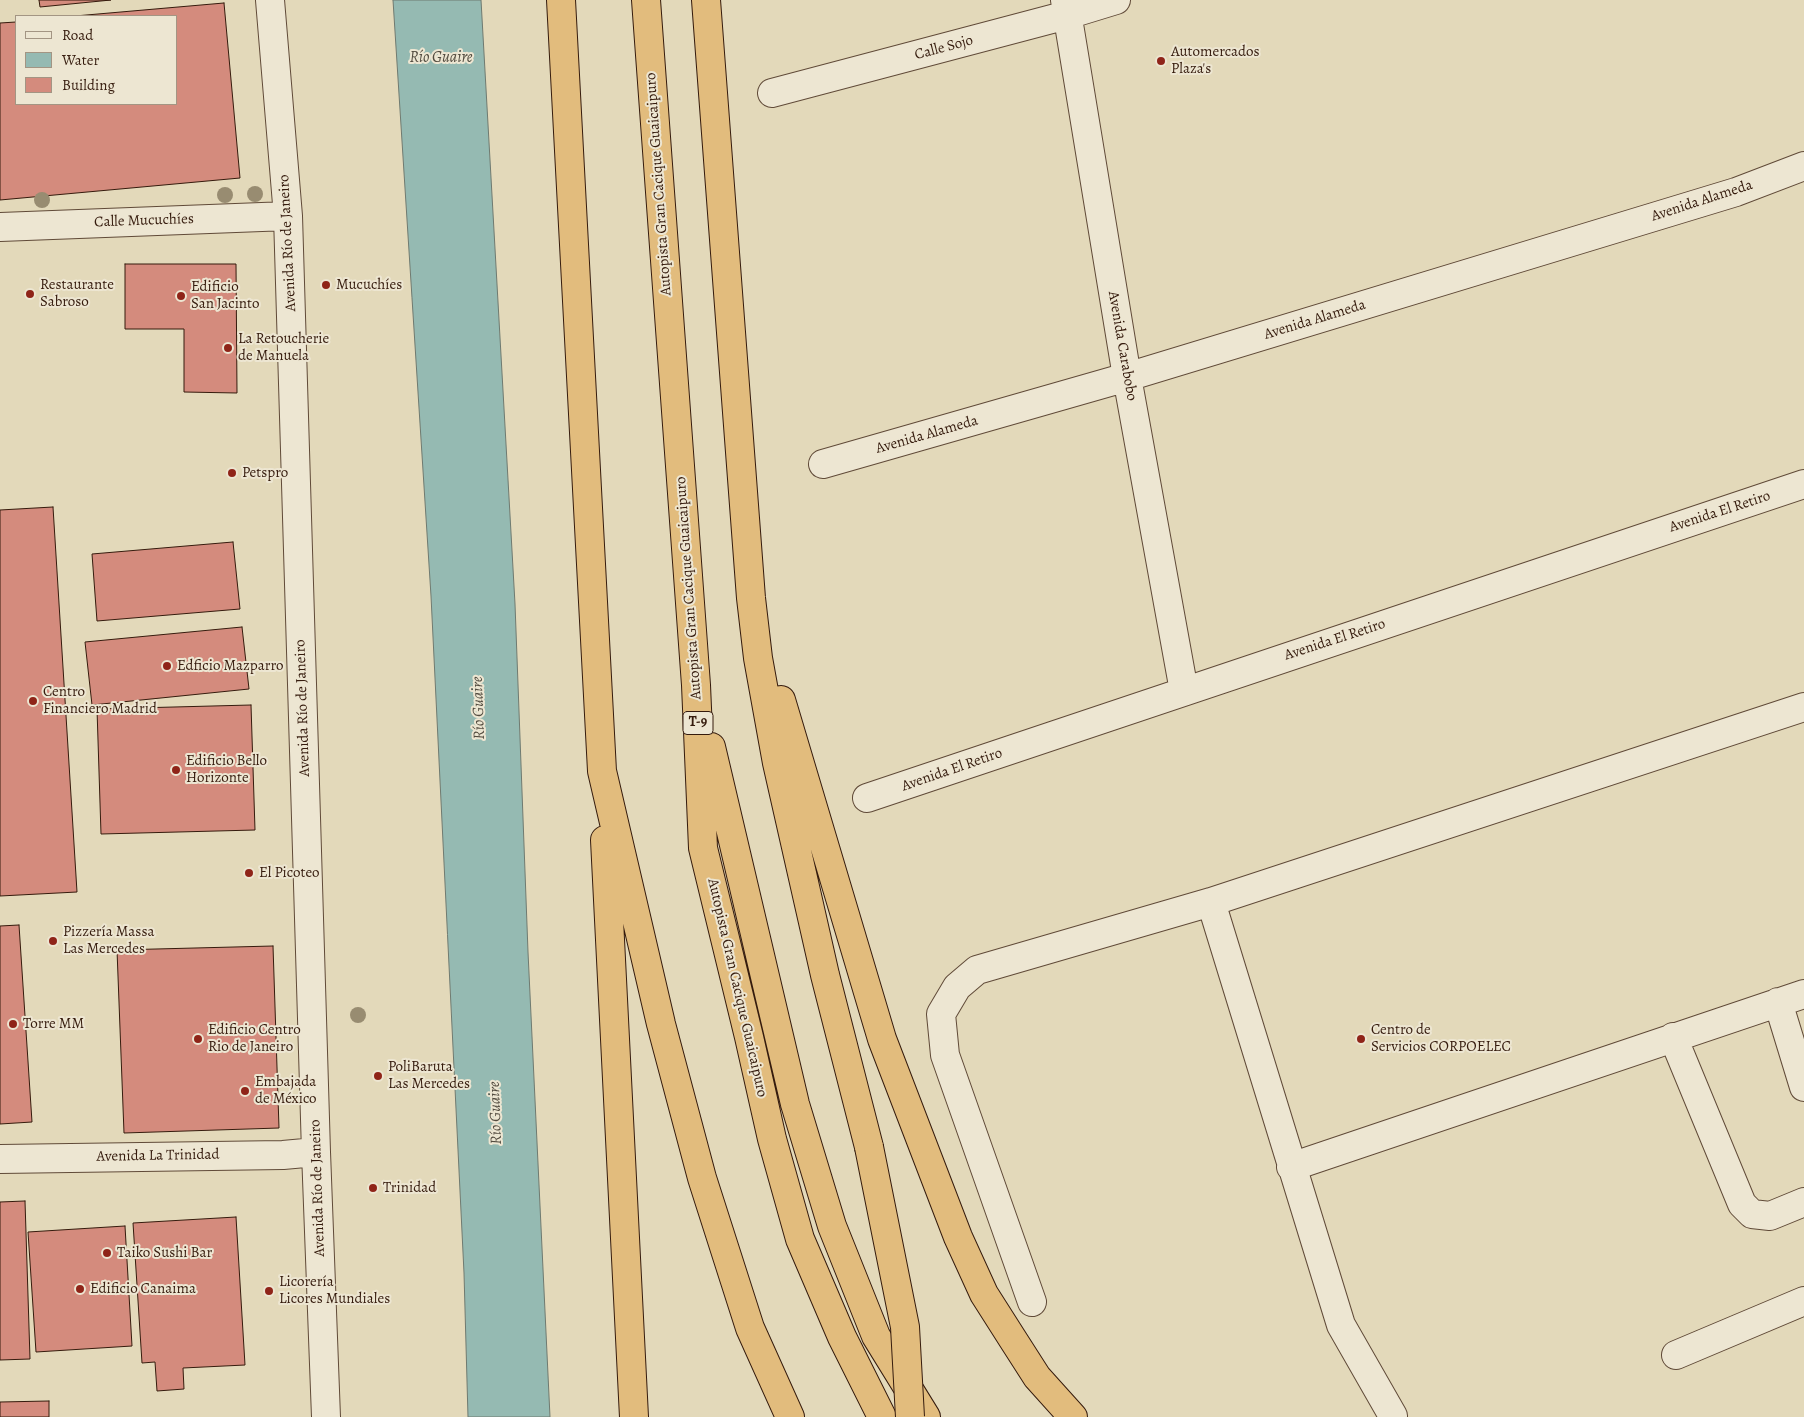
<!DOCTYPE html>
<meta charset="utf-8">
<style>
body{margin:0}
#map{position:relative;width:1804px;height:1417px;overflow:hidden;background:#e3d9ba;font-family:Alegreya,serif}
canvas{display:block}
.legend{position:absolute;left:15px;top:15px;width:162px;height:90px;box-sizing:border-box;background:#ede6d2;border:1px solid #a39583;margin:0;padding:6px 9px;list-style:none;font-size:15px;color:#351b0d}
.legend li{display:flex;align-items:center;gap:10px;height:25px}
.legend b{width:25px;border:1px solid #a39583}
</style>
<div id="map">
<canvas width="1804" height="1417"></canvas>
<ul class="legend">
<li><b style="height:6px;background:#ede6d2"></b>Road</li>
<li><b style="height:14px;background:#95bab2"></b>Water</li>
<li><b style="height:14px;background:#d48b7d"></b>Building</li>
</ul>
</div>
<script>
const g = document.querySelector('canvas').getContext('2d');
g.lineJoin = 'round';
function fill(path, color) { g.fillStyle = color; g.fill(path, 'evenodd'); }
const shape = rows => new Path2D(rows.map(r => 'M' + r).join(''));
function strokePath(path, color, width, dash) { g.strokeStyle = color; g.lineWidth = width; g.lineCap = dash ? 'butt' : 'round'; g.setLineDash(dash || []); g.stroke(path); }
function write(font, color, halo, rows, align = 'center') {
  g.font = font + ' Alegreya,serif'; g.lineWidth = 4; g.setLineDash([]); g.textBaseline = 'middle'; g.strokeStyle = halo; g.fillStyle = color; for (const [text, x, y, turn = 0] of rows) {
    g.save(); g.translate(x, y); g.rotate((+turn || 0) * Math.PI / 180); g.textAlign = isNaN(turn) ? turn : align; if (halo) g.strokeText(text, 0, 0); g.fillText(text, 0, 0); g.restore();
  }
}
const water = shape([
 [393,0,481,0,515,604,528,952,550,1417,468,1417,464,1273,431,596,393,0]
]);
fill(water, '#95bab2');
strokePath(water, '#6f7a70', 1);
const building = shape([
 [39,0,111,0,40,7,39,0],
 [224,3,240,178,0,200,0,23,16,22,16,104,176,104,176,16,75,16,224,3],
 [125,264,236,264,237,393,184,392,184,329,125,329,125,264],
 [53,507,77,892,0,896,0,510,53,507],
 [233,542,240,609,97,621,92,554,233,542],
 [242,627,249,689,92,705,85,642,242,627],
 [251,705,255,830,101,834,97,709,251,705],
 [19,925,32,1122,0,1124,0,926,19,925],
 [273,946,279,1128,124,1133,117,950,273,946],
 [25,1201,30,1359,0,1360,0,1202,25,1201],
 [236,1217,245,1365,183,1368,184,1389,157,1391,155,1362,142,1363,133,1223,236,1217],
 [125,1226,132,1346,36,1352,28,1232,125,1226],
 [49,1401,49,1417,0,1417,0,1402,49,1401]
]);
fill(building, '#d48b7d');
strokePath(building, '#351b0d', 1);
const minor = shape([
 [270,0,288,216,316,1152,326,1417],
 [1065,0,1127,377,1184,691],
 [772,93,1067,15,1116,0],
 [0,227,288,216],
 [823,464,1127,377,1736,192,1804,166],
 [867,798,1804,484],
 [1211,902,1341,1325,1393,1416],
 [1778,1002,1804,1087],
 [1673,1037,1742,1204,1752,1214,1770,1216,1804,1202],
 [0,1159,283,1155,316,1152],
 [1291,1167,1804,994],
 [1032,1302,945,1055,941,1014,957,987,977,970,1211,902,1804,707],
 [1676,1355,1804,1301]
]);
const highway = shape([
 [561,0,602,771,661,1024,702,1178,750,1328,790,1417],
 [646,0,696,685,703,848,749,1037,772,1139,800,1239,842,1337,882,1417],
 [706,0,751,598,758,658,777,763,825,975,869,1147],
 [781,700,882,1039,958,1237,984,1294,1012,1338,1037,1377,1073,1417],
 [711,747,795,1104,832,1226,876,1336,926,1417],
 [605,840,634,1417]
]);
strokePath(minor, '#604a38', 30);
strokePath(highway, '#351b0d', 30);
strokePath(minor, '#ede6d2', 28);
strokePath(highway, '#e2bc7d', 28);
const highwayBridge = shape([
 [869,1147,905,1327,910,1417]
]);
strokePath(highwayBridge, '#351b0d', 30, []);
strokePath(highwayBridge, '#e2bc7d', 28);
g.fillStyle = '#988c71';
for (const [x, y] of [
 [255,194],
 [225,195],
 [42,200],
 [358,1015]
]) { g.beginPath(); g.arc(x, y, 8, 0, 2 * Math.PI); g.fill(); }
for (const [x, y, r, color] of [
 [1161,61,5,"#8f2418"],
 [326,285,5,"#8f2418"],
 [30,294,5,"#8f2418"],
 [181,296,5,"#8f2418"],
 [228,348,5,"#8f2418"],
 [232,473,5,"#8f2418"],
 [167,666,5,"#8f2418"],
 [33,701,5,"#8f2418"],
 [176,770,5,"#8f2418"],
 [249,873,5,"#8f2418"],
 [53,941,5,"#8f2418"],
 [13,1024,5,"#8f2418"],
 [198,1039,5,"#8f2418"],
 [1361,1039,5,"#8f2418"],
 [378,1076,5,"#8f2418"],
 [245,1091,5,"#8f2418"],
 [373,1188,5,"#8f2418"],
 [107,1253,5,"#8f2418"],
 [80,1289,5,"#8f2418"],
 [269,1291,5,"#8f2418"]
]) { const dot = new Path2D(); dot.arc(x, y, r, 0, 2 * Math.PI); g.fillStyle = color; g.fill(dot); strokePath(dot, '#ede6d2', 2); }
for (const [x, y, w] of [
 [698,723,30]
]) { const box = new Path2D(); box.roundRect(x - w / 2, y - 11.5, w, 23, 4); g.fillStyle = '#ede6d2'; g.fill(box); strokePath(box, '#351b0d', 1); }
write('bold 14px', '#351b0d', null, [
 ["T-9",698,723]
]);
write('15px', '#351b0d', '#ede6d2', [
 ["Calle Sojo",944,48,-15],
 ["Autopista Gran Cacique Guaicaipuro",659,184,-94],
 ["Avenida Alameda",1702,201,-18],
 ["Calle Mucuchíes",144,221,-2],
 ["Avenida Río de Janeiro",288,243,-93],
 ["Avenida Alameda",1315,320,-17],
 ["Avenida Carabobo",1122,346,80],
 ["Avenida Alameda",927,435,-16],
 ["Avenida El Retiro",1720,512,-18],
 ["Autopista Gran Cacique Guaicaipuro",689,588,-94],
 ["Avenida El Retiro",1335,640,-18],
 ["Avenida Río de Janeiro",303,708,-92],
 ["Avenida El Retiro",952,770,-19],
 ["Autopista Gran Cacique Guaicaipuro",737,988,77],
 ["Avenida La Trinidad",158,1156,-1],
 ["Avenida Río de Janeiro",318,1188,-92]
]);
write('15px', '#351b0d', '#ede6d2', [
 ["Automercados",1171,52],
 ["Plaza's",1171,69],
 ["Restaurante",40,285],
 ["Sabroso",40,302],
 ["Mucuchíes",336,285],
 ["Edificio",191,287],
 ["San Jacinto",191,304],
 ["La Retoucherie",238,339],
 ["de Manuela",238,356],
 ["Petspro",242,473],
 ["Edficio Mazparro",177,666],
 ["Centro",43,692],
 ["Financiero Madrid",43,709],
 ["Edificio Bello",186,761],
 ["Horizonte",186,778],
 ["El Picoteo",259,873],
 ["Pizzería Massa",63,932],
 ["Las Mercedes",63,949],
 ["Torre MM",23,1024],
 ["Edificio Centro",208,1030],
 ["Rio de Janeiro",208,1047],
 ["Centro de",1371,1030],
 ["Servicios CORPOELEC",1371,1047],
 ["PoliBaruta",388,1067],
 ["Las Mercedes",388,1084],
 ["Embajada",255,1082],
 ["de México",255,1099],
 ["Trinidad",383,1188],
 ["Taiko Sushi Bar",117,1253],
 ["Licorería",279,1282],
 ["Licores Mundiales",279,1299],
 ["Edificio Canaima",90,1289]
], 'left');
write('italic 16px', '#524b3f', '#ede6d2', [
 ["Río Guaire",441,58],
 ["Río Guaire",479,708,-92],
 ["Río Guaire",496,1113,-92]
]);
</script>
